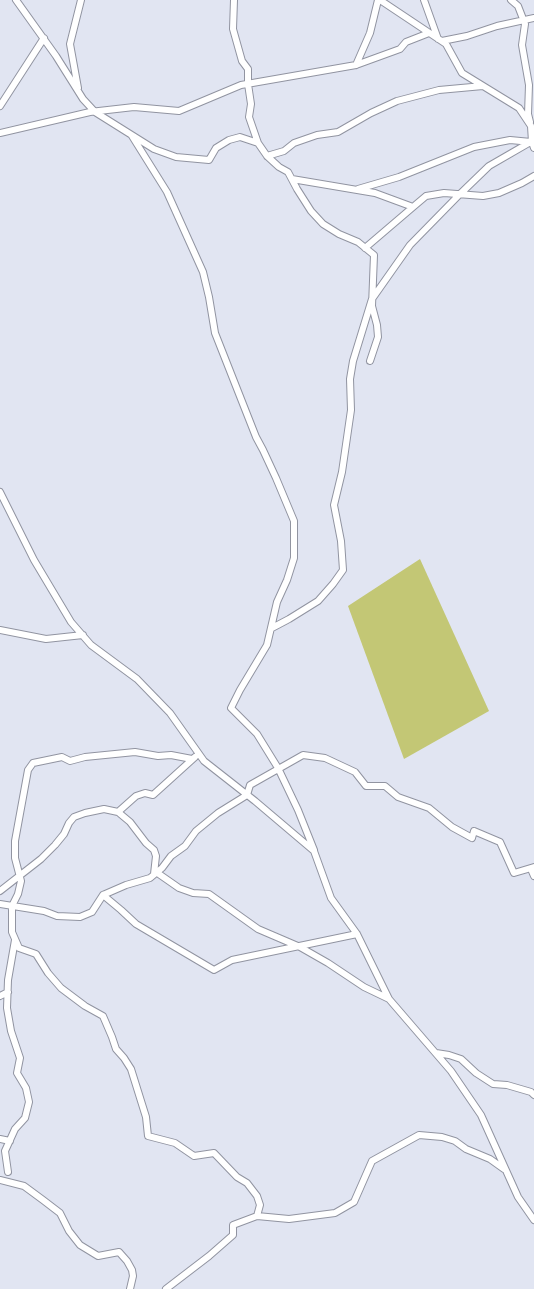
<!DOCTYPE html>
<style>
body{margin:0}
canvas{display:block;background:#e1e5f2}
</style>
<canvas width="534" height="1289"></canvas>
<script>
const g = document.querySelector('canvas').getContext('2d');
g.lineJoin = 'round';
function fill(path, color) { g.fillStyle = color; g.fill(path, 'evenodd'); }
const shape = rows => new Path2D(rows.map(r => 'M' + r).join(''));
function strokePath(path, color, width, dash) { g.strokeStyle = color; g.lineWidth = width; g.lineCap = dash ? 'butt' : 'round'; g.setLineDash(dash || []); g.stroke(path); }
fill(shape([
 [420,559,489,711,404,759,348,606]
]), '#c3c775');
const minor = shape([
 [16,0,56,56,83,99,95,112,154,149,176,157,209,160,216,148,229,140,240,137,258,143],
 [234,0,233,29,242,61,248,69,248,84,251,104,249,117,258,143,267,156,279,167,288,172,297,189,311,211,323,224,339,234,358,242,374,255,372,306,377,325,378,337,370,361],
 [380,0,446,44,462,73,519,108,531,126,532,142,534,148],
 [424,0,438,39],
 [511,0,518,6,525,24,522,45,529,85,528,114,530,122],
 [442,41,467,36,497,26,534,18],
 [356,65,370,33,378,0],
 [78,88,70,44,81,0],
 [0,106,44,38],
 [0,133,90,112,134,107,179,111,241,85,356,65,400,49,406,42,429,33],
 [132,136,167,192,203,272,209,297,215,333,256,437,263,450,276,478,294,521,294,558,287,580,277,602,267,645,240,690,231,708,257,734,278,768,298,810,314,850],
 [267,156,284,151,294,143,317,135,338,132,371,113,397,101,439,90,483,86],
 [292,179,375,193,413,207,426,196,444,193,483,196,499,193,522,183,534,176],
 [358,189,399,177,474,147,510,140,531,142],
 [365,248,413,207],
 [0,492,34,560,71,622,91,645,137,679,170,713,204,761,255,801,314,851,331,898,357,934,389,999,451,1071,481,1115,518,1197,534,1220],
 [272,628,289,619,318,601,333,584,343,570,341,541,334,505,342,472,351,410,350,379,353,361,372,299,410,245,459,195,489,166,534,140],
 [0,630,46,639,83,635],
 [192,759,171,755,158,756,135,752,85,757,70,761,62,757,33,763,28,770,15,841,15,858,21,881,18,894,12,906,12,932,19,948,36,954,48,973,61,988,85,1006,103,1016,112,1037,116,1049,124,1058,131,1069,146,1117,148,1136,175,1143,194,1156,214,1153,237,1177,247,1183,257,1196,260,1205,257,1216],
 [118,812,136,796,145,793,153,795,195,757],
 [531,869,534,876],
 [156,872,179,888,193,893,209,894,258,929,300,947,328,963,364,987,389,999],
 [0,891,41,859,55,845,64,834,69,823,74,817,85,813,104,809,118,812,130,822,146,843,154,850,156,856,154,874],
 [103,895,121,910,136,924,214,970,232,960,357,934],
 [0,904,44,911,57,916,80,917,92,912,103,895,126,885,150,878,162,868,171,856,185,846,196,831,218,813,247,795,250,785,303,755,325,758,355,772,366,786,385,786,398,797,429,808,452,827,472,838,474,831,500,842,514,873,534,867],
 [0,996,8,992],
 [436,1053,449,1055,461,1059,476,1073,493,1084,507,1085,531,1092,534,1095],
 [0,1139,10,1141],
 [8,1172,5,1151,15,1129,25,1118,29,1102,26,1088,17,1073,20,1058,11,1031,7,1008,8,980,15,940],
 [0,1180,24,1186,43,1200,60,1213,69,1231,80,1245,98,1256,119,1252,127,1261,132,1270,133,1276,130,1289],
 [166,1289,209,1256,233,1235,233,1225,257,1216,289,1219,335,1213,354,1202,372,1161,419,1135,442,1137,455,1141,466,1149,490,1159,504,1169]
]);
strokePath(minor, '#9194a1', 8);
strokePath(minor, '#fff', 6);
</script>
